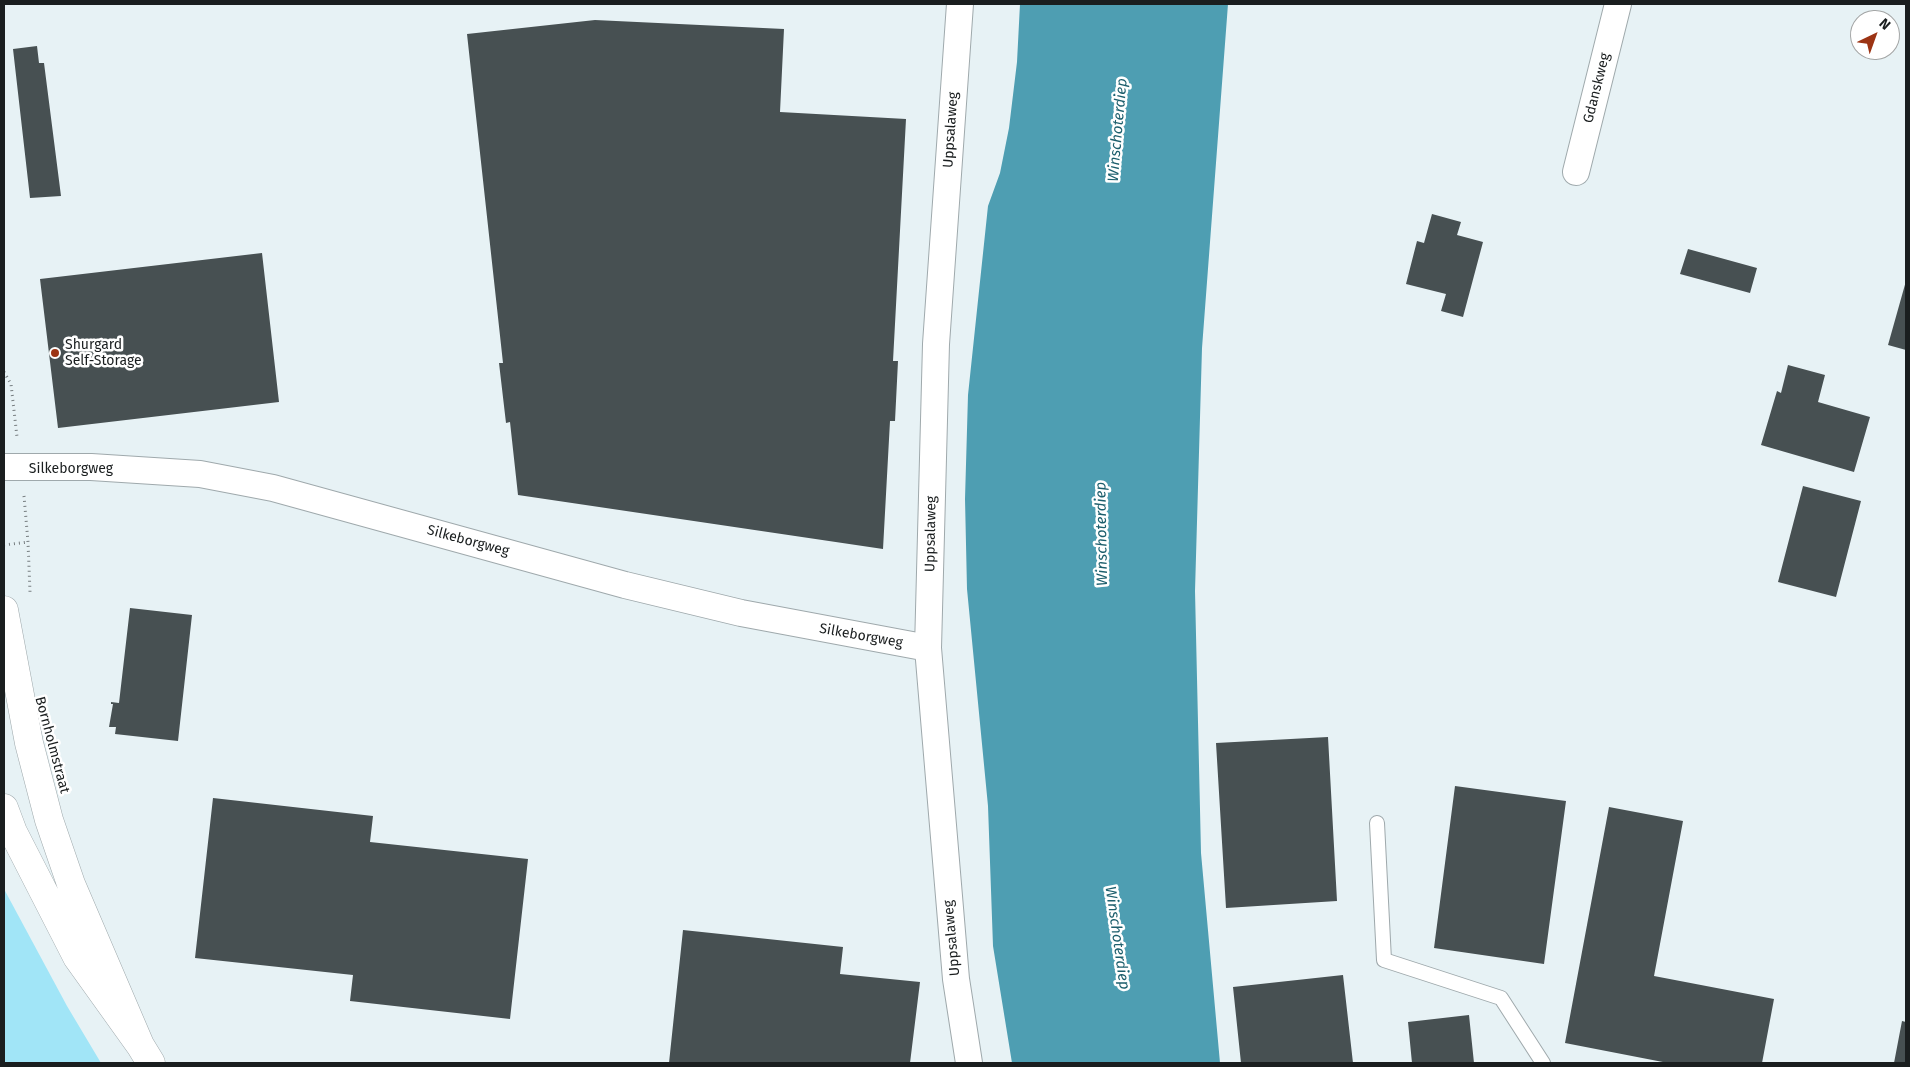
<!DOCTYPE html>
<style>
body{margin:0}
#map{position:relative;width:1910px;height:1067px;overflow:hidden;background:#e7f2f5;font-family:"Fira Sans",sans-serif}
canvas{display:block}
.frame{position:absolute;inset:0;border:5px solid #1a1e1f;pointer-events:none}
.north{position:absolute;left:1850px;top:10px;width:50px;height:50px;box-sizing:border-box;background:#fff;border:1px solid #a3a5a5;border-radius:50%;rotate:42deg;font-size:14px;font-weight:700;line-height:20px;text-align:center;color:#1a1e1f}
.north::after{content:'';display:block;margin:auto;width:18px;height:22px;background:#9c3414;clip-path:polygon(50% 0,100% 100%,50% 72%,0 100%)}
</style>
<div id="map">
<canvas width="1910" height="1067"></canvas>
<div class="frame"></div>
<div class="north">N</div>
</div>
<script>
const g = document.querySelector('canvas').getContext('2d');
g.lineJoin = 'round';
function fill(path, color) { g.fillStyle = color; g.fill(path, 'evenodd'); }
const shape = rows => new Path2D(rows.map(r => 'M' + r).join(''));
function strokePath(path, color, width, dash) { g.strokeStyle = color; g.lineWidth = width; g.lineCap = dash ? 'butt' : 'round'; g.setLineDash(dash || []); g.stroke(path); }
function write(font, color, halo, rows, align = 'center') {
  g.font = font + ' "Fira Sans",sans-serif'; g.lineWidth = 5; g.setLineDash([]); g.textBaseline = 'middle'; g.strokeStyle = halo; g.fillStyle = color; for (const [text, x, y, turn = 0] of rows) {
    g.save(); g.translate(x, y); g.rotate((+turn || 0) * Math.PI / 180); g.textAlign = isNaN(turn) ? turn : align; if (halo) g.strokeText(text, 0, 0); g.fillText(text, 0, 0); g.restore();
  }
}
fill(shape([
 [4,889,67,1006,101,1063,4,1063]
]), '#a1e5f7');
fill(shape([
 [1020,4,1228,4,1202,348,1195,591,1201,853,1220,1063,1012,1063,993,946,988,806,967,589,965,499,968,395,988,206,1000,173,1009,128,1017,62]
]), '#4e9eb2');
fill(shape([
 [595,20,784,29,780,112,906,119,893,361,898,361,895,421,890,421,883,549,518,495,510,422,506,423,499,363,503,363,467,34],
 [37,46,39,63,44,63,61,196,30,198,13,49],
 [1432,214,1461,222,1457,235,1483,242,1463,317,1441,311,1446,294,1406,284,1417,241,1424,243],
 [1688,249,1757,268,1750,293,1680,274],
 [262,253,279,402,58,428,40,279],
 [1906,281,1906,350,1888,345],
 [1788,365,1825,375,1818,402,1870,417,1854,472,1761,445,1777,391,1781,393],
 [1803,486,1861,501,1836,597,1778,582],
 [130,608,192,615,178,741,115,734,116,727,109,727,113,704,111,704,111,702,119,703],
 [1328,737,1337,901,1226,908,1216,743],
 [1455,786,1566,801,1544,964,1434,948],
 [213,798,373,816,370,842,528,859,510,1019,350,1001,353,975,195,958],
 [1609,807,1683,821,1654,976,1774,999,1762,1063,1668,1063,1565,1043],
 [683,930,843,947,840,974,920,982,910,1063,669,1063],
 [1343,975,1353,1063,1241,1063,1233,987],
 [1469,1015,1474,1063,1412,1063,1408,1022],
 [1902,1021,1906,1022,1906,1063,1894,1063]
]), '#475052');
const service = shape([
 [1377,823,1384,960,1501,998,1543,1063]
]);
const minor = shape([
 [960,4,936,344,928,648,956,979,969,1063],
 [1576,172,1618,4],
 [4,467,91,467,200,474,273,488,625,585,741,613,928,648]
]);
const tertiary = shape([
 [4,610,29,743,49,820,71,884,140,1045],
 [4,808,13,832,77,957,140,1045,151,1063]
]);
strokePath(service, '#9fa9ac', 16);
strokePath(minor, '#9fa9ac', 28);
strokePath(tertiary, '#9fa9ac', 29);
strokePath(shape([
 [4,372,11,384,17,437],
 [24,496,28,542,30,592],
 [4,545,28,542]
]), '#777e80', 3, [1, 4]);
strokePath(service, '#fff', 14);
strokePath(minor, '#fff', 26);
strokePath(tertiary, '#fff', 28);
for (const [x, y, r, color] of [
 [55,353,5,"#9c3414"]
]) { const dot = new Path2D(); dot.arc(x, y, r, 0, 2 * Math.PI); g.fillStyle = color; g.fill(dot); strokePath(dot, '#fff', 2); }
write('14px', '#1a1e1f', '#fff', [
 ["Gdanskweg",1597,88,-76],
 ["Uppsalaweg",951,130,-86],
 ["Silkeborgweg",71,469],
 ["Uppsalaweg",931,534,-89],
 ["Silkeborgweg",468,541,15],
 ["Silkeborgweg",861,636,10],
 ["Bornholmstraat",52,745,75],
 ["Uppsalaweg",952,938,-95]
]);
write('14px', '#1a1e1f', '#fff', [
 ["Shurgard",65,345],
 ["Self-Storage",65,361]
], 'left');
write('italic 15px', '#1c5e6c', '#fff', [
 ["Winschoterdiep",1118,130,-85],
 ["Winschoterdiep",1102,534,-91],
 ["Winschoterdiep",1117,938,82]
]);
</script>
